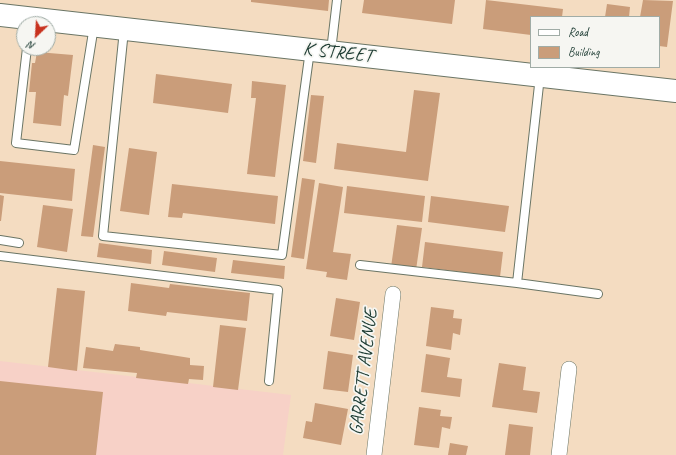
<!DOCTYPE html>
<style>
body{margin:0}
#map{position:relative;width:676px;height:455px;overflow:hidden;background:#f4dcc1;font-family:Caveat,sans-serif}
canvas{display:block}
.legend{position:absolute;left:530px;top:16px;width:130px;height:52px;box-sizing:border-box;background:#f6f6f2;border:1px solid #a0aca6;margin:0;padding:5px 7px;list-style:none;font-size:12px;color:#1f3d34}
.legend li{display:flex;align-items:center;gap:8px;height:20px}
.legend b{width:20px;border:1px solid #a0aca6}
.north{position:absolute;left:16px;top:16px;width:40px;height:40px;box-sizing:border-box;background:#f6f6f2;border:1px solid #a0aca6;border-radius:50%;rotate:205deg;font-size:11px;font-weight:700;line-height:16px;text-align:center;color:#1f3d34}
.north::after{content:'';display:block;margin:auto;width:14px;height:18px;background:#c8321e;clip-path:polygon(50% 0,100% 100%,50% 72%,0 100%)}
</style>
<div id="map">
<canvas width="676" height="455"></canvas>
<ul class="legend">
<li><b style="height:5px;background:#fff"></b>Road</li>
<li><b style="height:11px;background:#ca9d7a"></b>Building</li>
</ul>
<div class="north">N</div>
</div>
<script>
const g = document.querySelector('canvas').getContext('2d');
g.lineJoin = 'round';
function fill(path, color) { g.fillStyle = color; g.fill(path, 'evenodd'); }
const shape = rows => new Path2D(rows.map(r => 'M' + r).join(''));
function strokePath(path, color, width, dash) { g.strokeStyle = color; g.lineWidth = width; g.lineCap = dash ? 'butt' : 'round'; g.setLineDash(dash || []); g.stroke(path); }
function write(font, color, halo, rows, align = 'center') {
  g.font = font + ' Caveat,sans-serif'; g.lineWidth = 3.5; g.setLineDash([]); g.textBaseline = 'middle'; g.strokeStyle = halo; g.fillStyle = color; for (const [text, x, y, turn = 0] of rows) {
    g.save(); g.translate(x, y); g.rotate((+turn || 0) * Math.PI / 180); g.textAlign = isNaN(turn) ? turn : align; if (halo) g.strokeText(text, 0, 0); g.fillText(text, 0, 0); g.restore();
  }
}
fill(shape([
 [0,361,291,395,283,455,0,455]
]), '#f7d1c7');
fill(shape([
 [251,0,329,0,328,11,251,2],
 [364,0,455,0,452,24,362,13],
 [486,0,563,9,562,17,531,17,531,35,483,29],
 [643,0,673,1,667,47,659,46,659,17,640,17],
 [607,4,630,7,629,17,605,17],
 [37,52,73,55,68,96,64,95,61,126,33,123,36,92,29,92,32,63,35,63],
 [156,74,232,84,228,113,153,103],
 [252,81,286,85,275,177,247,174,256,98,251,98],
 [414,90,440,93,428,181,334,169,337,143,406,152],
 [311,95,324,96,316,163,303,161],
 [93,145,105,147,93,237,81,236],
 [129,148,157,152,149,215,120,211],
 [0,161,75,169,72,201,0,193],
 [302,178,315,180,304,259,291,257],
 [319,183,343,187,333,252,351,254,347,280,326,277,327,272,306,269],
 [172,184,278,196,275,224,183,213,182,218,168,217],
 [347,186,425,196,422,222,344,213],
 [0,195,4,196,1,221,0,221],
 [431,196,509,206,505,232,428,222],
 [43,205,73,209,67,252,37,247],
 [397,225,422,228,416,270,391,267],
 [425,242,503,252,500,277,422,267],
 [99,243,152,250,151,264,97,257],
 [164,251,217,258,215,272,162,265],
 [233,260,285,266,284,279,231,273],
 [131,283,169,288,170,284,250,293,247,321,167,312,166,316,128,311],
 [57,288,85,291,77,371,48,367],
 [336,298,360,302,354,340,330,336],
 [431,307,454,310,453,318,462,319,460,335,453,333,451,350,426,346],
 [220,325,246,328,238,390,213,387],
 [115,344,140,347,140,350,190,358,190,365,204,366,203,380,189,379,188,384,136,378,137,373,83,368,86,347,113,351],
 [328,351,353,355,348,392,323,389],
 [426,354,450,358,447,377,462,379,460,397,421,392],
 [499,363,526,367,523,390,540,392,537,413,492,407],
 [0,381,103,392,96,455,0,455],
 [315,403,348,409,341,445,303,438,306,421,312,422],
 [419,407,441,410,440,416,452,417,450,429,442,427,439,448,414,445],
 [509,424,533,427,530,455,505,455],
 [450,443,468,446,466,455,448,455]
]), '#ca9d7a');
const lane = shape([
 [124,30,103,236,282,255,310,50],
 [27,48,16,143,74,150,94,26],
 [331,51,337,0],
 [0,240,19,243],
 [0,256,278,290,269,381],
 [360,265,517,283,540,76],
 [517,283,598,294]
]);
const street = shape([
 [374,455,393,294],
 [559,455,569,369]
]);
const secondary = shape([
 [0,15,676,91]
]);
strokePath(lane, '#6a7565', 10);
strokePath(street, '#6a7565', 16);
strokePath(secondary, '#6a7565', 24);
strokePath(lane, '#fff', 8);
strokePath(street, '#fff', 15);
strokePath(secondary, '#fff', 22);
write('19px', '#1f3d34', '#f6f6f2', [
 ["K STREET",338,53,6],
 ["GARRETT AVENUE",364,372,-83]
]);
</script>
